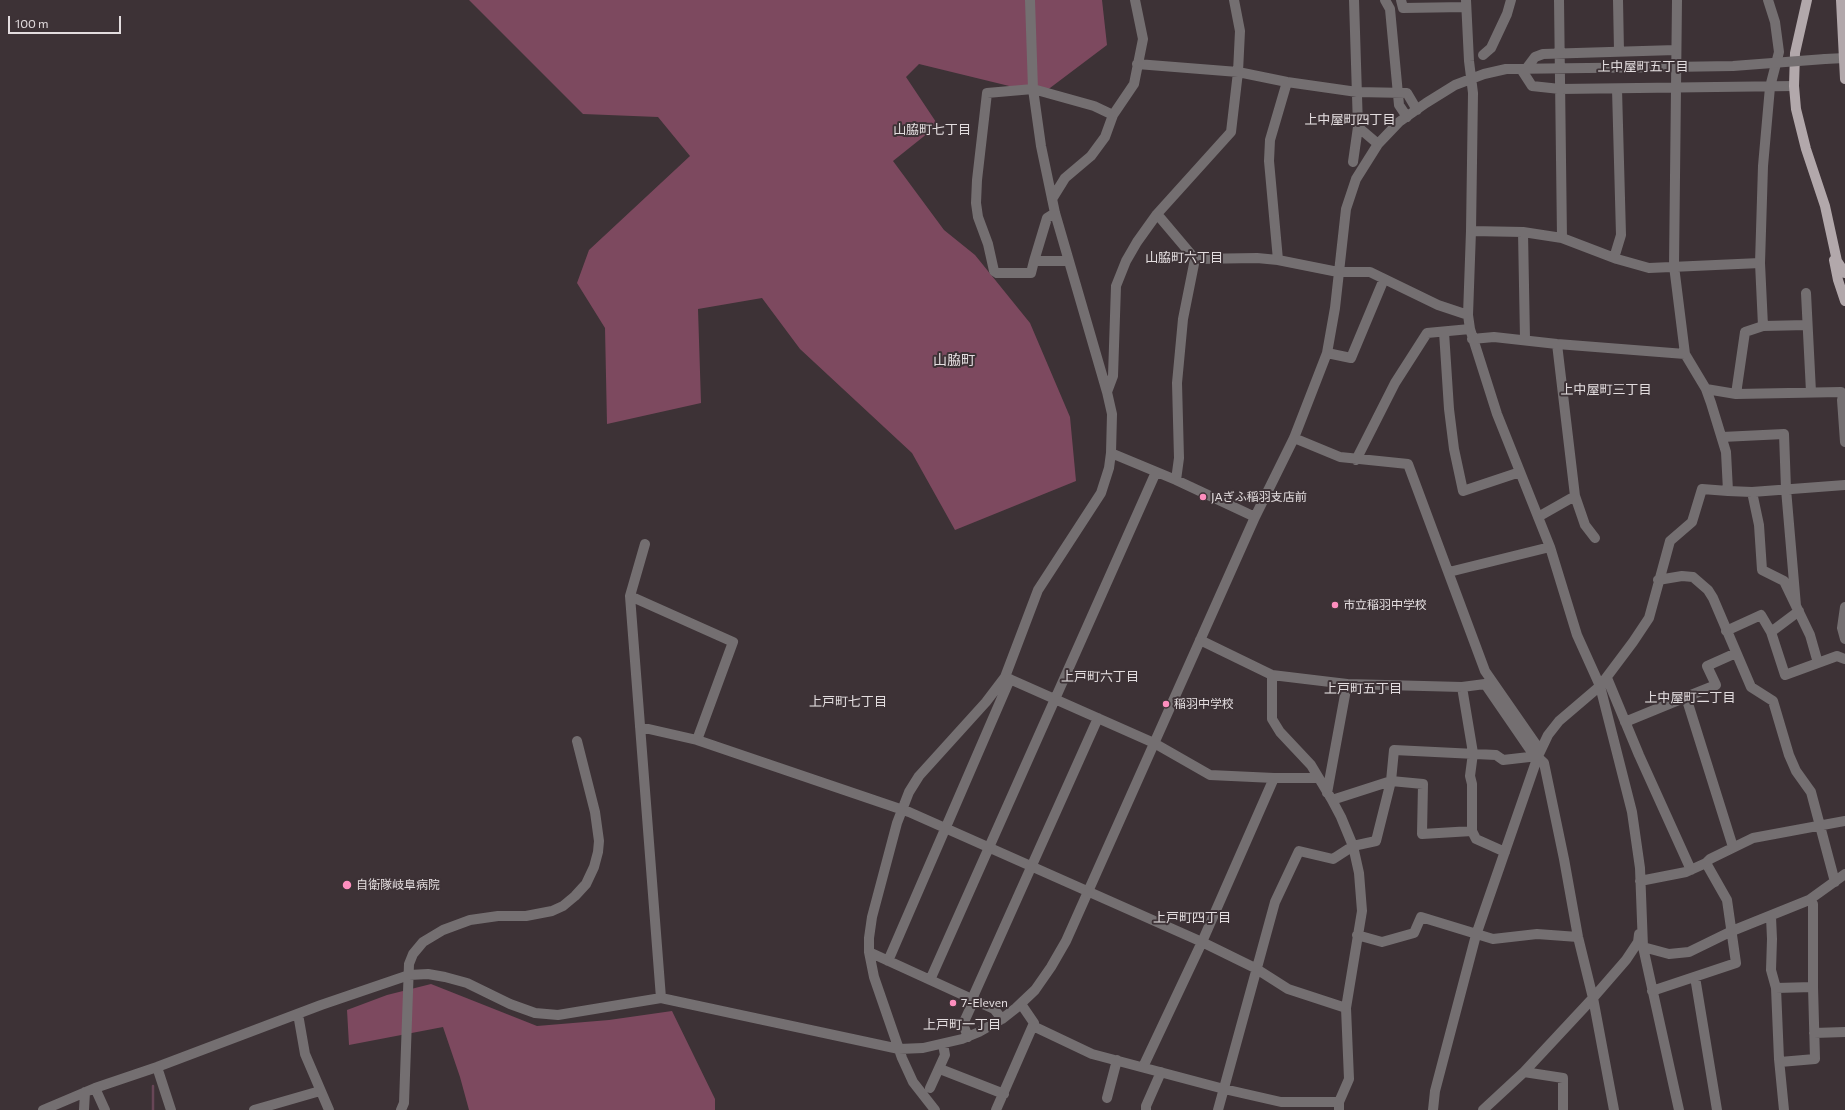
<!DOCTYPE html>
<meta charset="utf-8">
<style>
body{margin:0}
#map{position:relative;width:1845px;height:1110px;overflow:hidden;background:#3d3236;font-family:Commissioner,sans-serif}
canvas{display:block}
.scale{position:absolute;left:8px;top:16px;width:113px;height:18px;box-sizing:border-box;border:2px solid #e3dddf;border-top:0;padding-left:5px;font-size:12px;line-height:14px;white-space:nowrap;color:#e3dddf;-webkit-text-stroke:3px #3d3236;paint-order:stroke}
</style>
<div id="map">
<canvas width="1845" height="1110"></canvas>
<div class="scale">100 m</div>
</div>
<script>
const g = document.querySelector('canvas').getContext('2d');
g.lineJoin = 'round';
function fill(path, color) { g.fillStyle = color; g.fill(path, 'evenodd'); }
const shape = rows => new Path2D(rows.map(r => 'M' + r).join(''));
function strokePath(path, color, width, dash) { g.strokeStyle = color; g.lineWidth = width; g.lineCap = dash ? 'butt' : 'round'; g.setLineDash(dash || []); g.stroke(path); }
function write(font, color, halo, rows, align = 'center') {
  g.font = font + ' Commissioner,"Noto Sans JP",sans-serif'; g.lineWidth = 4; g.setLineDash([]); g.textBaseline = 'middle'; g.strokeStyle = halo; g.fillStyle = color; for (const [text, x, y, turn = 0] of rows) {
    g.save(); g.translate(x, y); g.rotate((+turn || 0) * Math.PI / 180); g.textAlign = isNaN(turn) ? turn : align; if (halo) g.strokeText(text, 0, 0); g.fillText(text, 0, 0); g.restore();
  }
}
fill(shape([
 [469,0,1102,0,1107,45,1042,94,919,64,906,77,938,125,893,161,944,230,975,255,1030,323,1070,417,1076,481,955,530,912,453,800,349,762,298,698,309,701,403,607,424,605,328,577,283,589,250,690,156,658,117,583,114],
 [431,984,537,1026,609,1020,672,1011,715,1099,715,1110,469,1110,460,1077,443,1027,349,1045,347,1010,387,995]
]), '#7d495f');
strokePath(shape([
 [153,1086,153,1110]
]), '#684657', 2.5);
strokePath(shape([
 [1354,0,1358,127,1378,144],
 [1385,0,1390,9,1399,105,1407,117],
 [1401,0,1403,8,1466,7],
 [1559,0,1562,238],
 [1618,0,1619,51],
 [1677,0,1674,266,1685,354,1706,389,1711,403,1726,452,1728,491,1702,489,1692,522,1670,541,1649,618,1633,642,1600,686,1632,812,1640,868,1643,947,1679,1110],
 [1483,55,1491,48,1507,14,1511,0],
 [1825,59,1845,58],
 [1137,64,1238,72,1287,82,1357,92,1407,93,1417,110],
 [1521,69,1532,86,1560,89,1794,86],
 [1526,69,1535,57,1543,54,1676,50],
 [1353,162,1358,127],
 [1052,199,1065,178,1091,156,1105,137,1113,115,1134,84,1143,39,1135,0],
 [1055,213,1047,218,1034,261,1031,273,997,273,994,271,988,244,978,217,976,203,977,180,987,93,1033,89,1094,106,1113,115],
 [1157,214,1195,259,1257,258,1278,260,1338,272,1370,272,1438,305,1468,315],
 [1471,231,1523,232,1562,238,1617,259,1649,268,1760,263],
 [1523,232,1525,339],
 [1614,258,1621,235,1617,89],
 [1278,260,1269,161,1270,140,1287,82],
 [1034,261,1069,261],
 [1806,293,1811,392],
 [1763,326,1807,325],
 [1444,332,1449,409,1454,449,1463,491,1520,472],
 [1472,339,1494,337,1557,344,1685,354],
 [1327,353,1351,358,1384,279],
 [1706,389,1736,394,1841,392,1845,406],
 [1107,392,1113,376,1116,286,1126,261,1137,242,1157,214,1231,132,1238,72,1240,31,1234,0],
 [1736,394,1745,332,1763,326,1760,263,1763,166,1770,87,1779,52,1775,22,1768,0],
 [1842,400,1845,442],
 [1722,437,1784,434,1786,489,1796,606],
 [1294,438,1340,457,1408,464,1485,671,1535,743,1538,756],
 [1111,453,1176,480,1255,517],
 [1356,460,1395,383,1427,333,1470,329],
 [1176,480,1179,458,1177,383,1183,319,1195,259],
 [1728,491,1752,492,1759,525,1762,570,1784,581,1810,635,1818,663],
 [1752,492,1845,485],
 [1575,496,1585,525,1595,538],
 [1538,517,1575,496,1557,344],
 [645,544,630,596,661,998],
 [1449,572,1550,547],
 [1658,580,1682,576,1693,577,1708,590,1713,598,1751,687,1773,701,1789,755,1796,771,1811,792,1835,882],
 [630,596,733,642,697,740],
 [1845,607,1842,628,1845,639],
 [1799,611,1771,632,1785,675,1837,656,1845,659],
 [1726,631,1761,615,1771,632],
 [1200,640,1272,675,1347,684,1462,687,1485,684,1531,751,1544,763,1564,859,1578,937,1593,998,1614,1110],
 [1272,675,1272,719,1280,732,1311,765,1332,800,1341,817,1353,846,1359,873,1362,911,1346,1008,1349,1079,1339,1102,1339,1110],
 [1005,677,1154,743,1210,775,1274,778,1318,778],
 [1607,678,1639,755,1691,870],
 [1462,687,1473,753,1470,776,1472,784,1472,831],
 [1625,722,1686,697],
 [640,727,697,740,909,812,1202,942,1255,968,1288,989,1346,1008],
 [1327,793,1347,684],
 [1332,800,1391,781,1394,750,1496,755,1503,760,1538,756],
 [1733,847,1686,697,1716,685,1707,666,1736,653],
 [1640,881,1686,872,1706,863,1710,859,1753,838,1845,821],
 [1771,917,1772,939,1771,970,1776,988,1779,1059,1784,1110],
 [1357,935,1382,942,1414,933,1421,917,1493,939,1537,934,1578,937],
 [1643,947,1669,954,1689,952,1732,931,1809,900,1845,874],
 [869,952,974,1000,963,1024,968,1037],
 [888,961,1010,679],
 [1695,977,1717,1110],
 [930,980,1156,472],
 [1776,988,1813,987,1813,904,1809,900],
 [1652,991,1736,963,1727,900,1706,863],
 [972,999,1098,718],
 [974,1000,994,1009,1002,1019],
 [298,1014,305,1054,329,1110],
 [1033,1026,1092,1054,1224,1089,1281,1102,1339,1102],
 [1814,1033,1845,1032],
 [1780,1062,1815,1059,1813,987],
 [157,1067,171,1110],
 [1143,1067,1202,942,1274,778],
 [940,1069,1004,1094],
 [1524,1072,1563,1078,1563,1110],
 [95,1088,105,1110],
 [930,1088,945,1055,943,1044],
 [1107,1098,1117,1060],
 [43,1110,95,1088,157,1067,321,1005,409,975,428,974,445,977,467,983,510,1004,535,1013,558,1015,661,998,899,1049,923,1048,962,1039,979,1032,1002,1019,1016,1008,1035,990,1051,967,1066,941,1255,517,1294,438,1327,353,1335,308,1346,209,1356,179,1378,144,1399,122,1426,103,1455,85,1484,74,1506,69,1669,67],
 [84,1110,85,1092],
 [254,1110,320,1091],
 [401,1110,404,1103,409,964,413,954,423,942,443,930,470,920,498,916,526,916,552,911,563,906,575,896,586,884,594,867,598,852,599,841,595,812,577,741],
 [935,1110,913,1082,902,1058,874,977,869,952,869,938,872,917,897,823,909,792,919,776,986,702,1005,677,1038,590,1101,493,1109,468,1111,453,1112,414,1107,392,1055,213,1041,146,1033,89,1030,0],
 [996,1110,1034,1023,1021,1004],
 [1146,1110,1146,1106,1161,1072],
 [1218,1110,1275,902,1299,851,1333,859,1353,846,1376,841,1391,781,1423,784,1422,834,1472,831,1476,839,1505,852],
 [1433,1110,1435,1091,1476,935,1538,756,1548,735,1559,721,1600,686,1577,635,1550,547,1497,414,1470,329,1468,315,1471,231,1473,93,1469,61,1466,0],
 [1483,1110,1524,1072,1593,998,1626,960,1638,942,1639,934]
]), '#746f71', 10);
strokePath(shape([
 [1807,0,1795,53,1794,86,1796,109,1806,149,1825,206,1837,261,1845,273],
 [1841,0,1845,79],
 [1834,260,1838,280,1845,301]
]), '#b2a8ab', 10);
strokePath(shape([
 [1669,67,1733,66,1825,59]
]), '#746f71', 10);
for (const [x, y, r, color] of [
 [1203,497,4,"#fd8ebe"],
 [1335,605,4,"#fd8ebe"],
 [1166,704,4,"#fd8ebe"],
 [347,885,5,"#fd8ebe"],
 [953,1003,4,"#fd8ebe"]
]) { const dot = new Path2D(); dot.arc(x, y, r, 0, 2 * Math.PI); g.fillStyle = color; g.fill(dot); strokePath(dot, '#3d3236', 1.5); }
write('12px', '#e3dddf', '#3d3236', [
 ["JAぎふ稲羽支店前",1211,497],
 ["市立稲羽中学校",1343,605],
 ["稲羽中学校",1174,704],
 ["自衛隊岐阜病院",356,885],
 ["7-Eleven",961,1003]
], 'left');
write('13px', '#e3dddf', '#3d3236', [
 ["上中屋町五丁目",1643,67],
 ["上中屋町四丁目",1350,120],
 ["山脇町七丁目",932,130],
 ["山脇町六丁目",1184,258],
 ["上中屋町三丁目",1606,390],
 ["上戸町六丁目",1100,677],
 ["上戸町五丁目",1363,689],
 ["上中屋町二丁目",1690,698],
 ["上戸町七丁目",848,702],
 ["上戸町四丁目",1192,918],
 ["上戸町一丁目",962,1025]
]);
write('14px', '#e3dddf', '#3d3236', [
 ["山脇町",954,360]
]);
</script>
